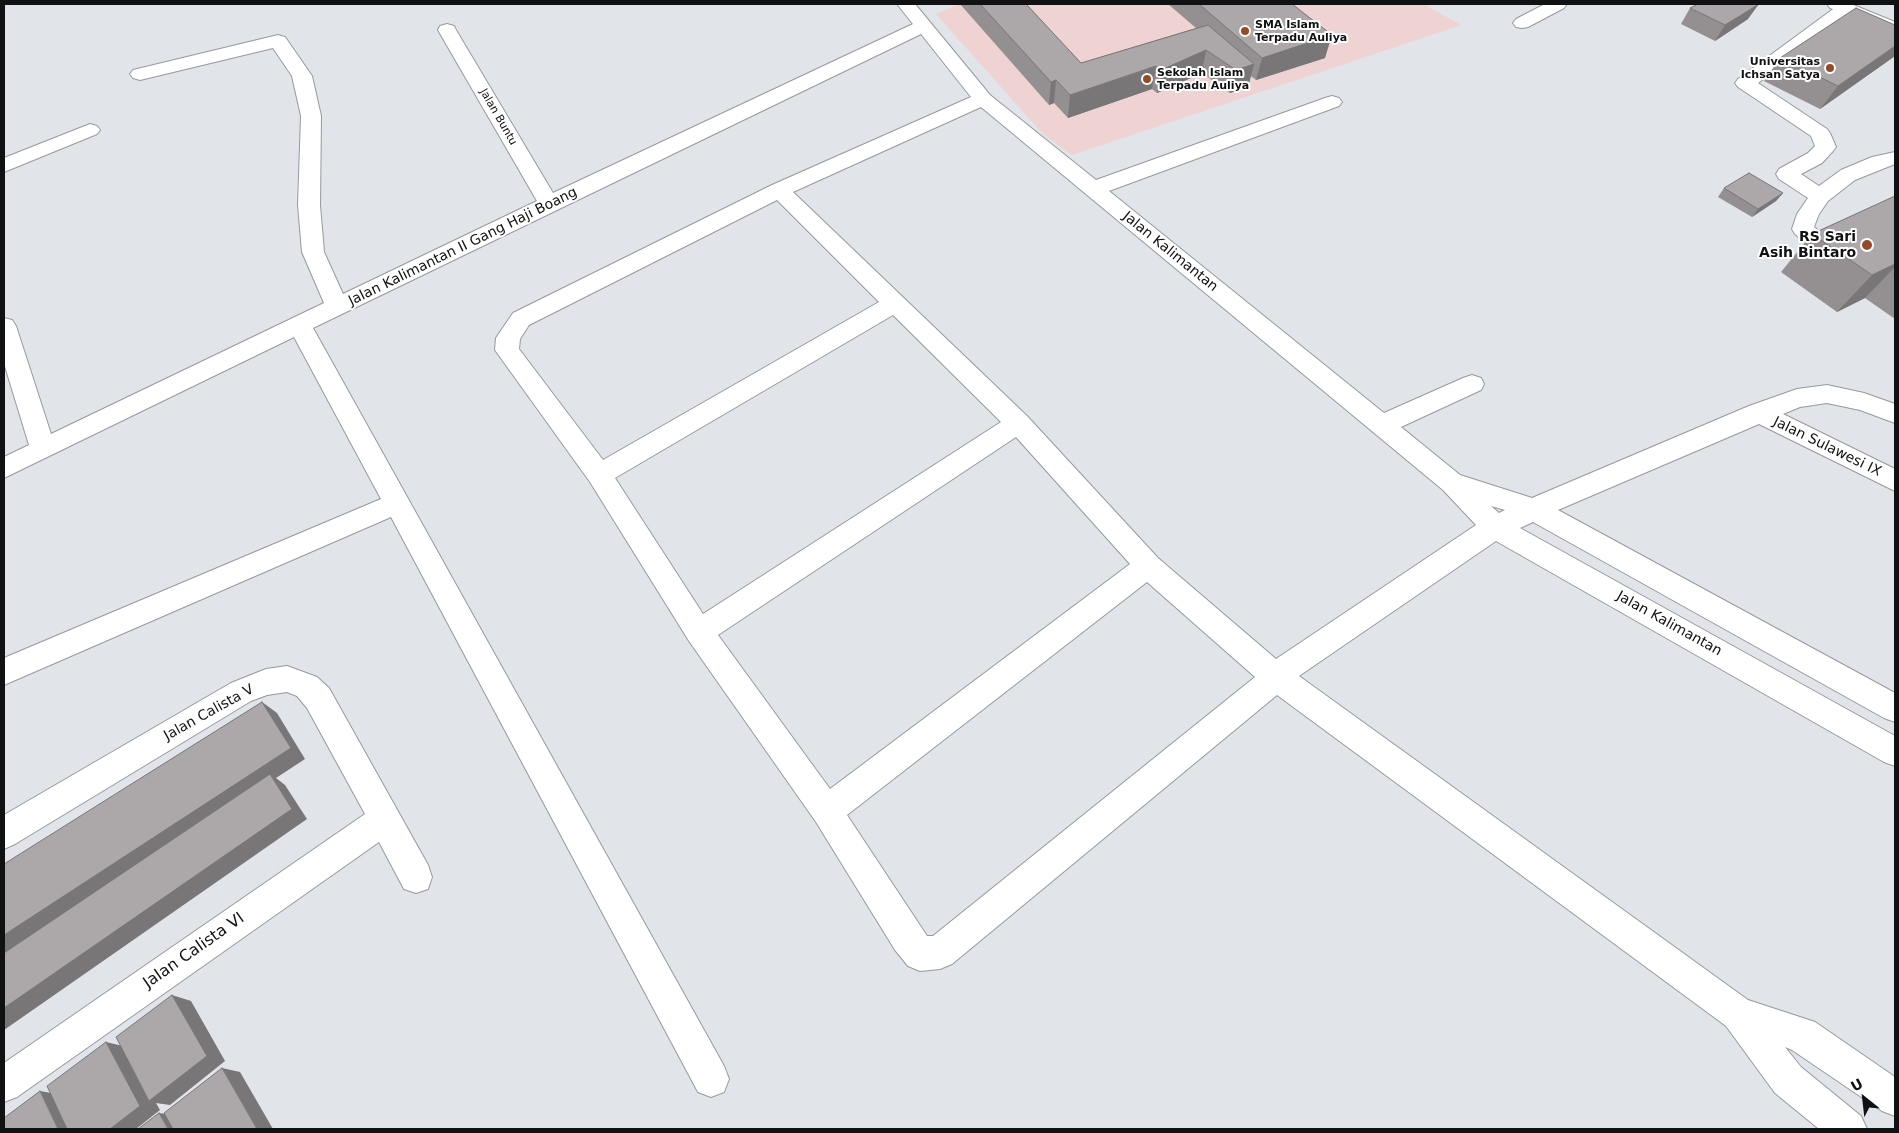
<!DOCTYPE html>
<style>
body{margin:0}
#map{position:relative;width:1899px;height:1133px;overflow:hidden;background:#e1e4e8;font-family:"DejaVu Sans",sans-serif}
canvas{display:block}
.frame{position:absolute;inset:0;border:5px solid #101112;pointer-events:none}
.north{position:absolute;left:1839px;top:1073px;width:50px;height:50px;-webkit-text-stroke:4px #fff;paint-order:stroke;rotate:331deg;font-size:14px;font-weight:700;line-height:20px;text-align:center;color:#101112}
.north::after{content:'';display:block;margin:auto;width:18px;height:22px;background:#101112;clip-path:polygon(50% 0,100% 100%,50% 72%,0 100%)}
</style>
<div id="map">
<canvas width="1899" height="1133"></canvas>
<div class="frame"></div>
<div class="north">U</div>
</div>
<script>
const g = document.querySelector('canvas').getContext('2d');
g.lineJoin = 'round';
function fill(path, color) { g.fillStyle = color; g.fill(path, 'evenodd'); }
const shape = rows => new Path2D(rows.map(r => 'M' + r).join(''));
function strokePath(path, color, width, dash) { g.strokeStyle = color; g.lineWidth = width; g.lineCap = dash ? 'butt' : 'round'; g.setLineDash(dash || []); g.stroke(path); }
function write(font, color, halo, rows, align = 'center') {
  g.font = font + ' "DejaVu Sans",sans-serif'; g.lineWidth = 4; g.setLineDash([]); g.textBaseline = 'middle'; g.strokeStyle = halo; g.fillStyle = color; for (const [text, x, y, turn = 0] of rows) {
    g.save(); g.translate(x, y); g.rotate((+turn || 0) * Math.PI / 180); g.textAlign = isNaN(turn) ? turn : align; if (halo) g.strokeText(text, 0, 0); g.fillText(text, 0, 0); g.restore();
  }
}
fill(shape([
 [959,4,1423,4,1461,25,1072,155,1042,133,936,14]
]), '#eed3d2');
const minor = shape([
 [897,4,915,4,990,95,1096,180,1325,98,1332,96,1339,98,1342,102,1339,106,1109,191,1384,413,1463,378,1472,375,1481,378,1484,384,1481,390,1401,427,1460,475,1532,498,1749,406,1797,389,1827,385,1864,393,1895,404,1895,423,1860,410,1827,403,1800,407,1783,414,1895,469,1895,491,1759,424,1558,510,1895,693,1895,722,1884,718,1533,522,1520,528,1895,736,1895,766,1884,762,1496,541,1299,676,1748,1000,1815,1022,1895,1077,1895,1116,1882,1111,1792,1050,1785,1047,1801,1067,1861,1116,1867,1129,1819,1129,1775,1093,1726,1026,1277,695,952,964,940,969,920,971,908,966,895,950,816,822,689,641,590,482,495,350,496,338,513,313,772,185,971,97,921,34,313,328,724,1066,729,1079,724,1092,711,1097,698,1092,391,517,4,685,4,658,381,499,294,337,4,478,4,457,29,445,4,363,4,318,12,320,16,326,51,434,324,303,302,252,298,205,301,116,292,76,273,48,140,80,133,78,130,74,133,70,278,35,285,37,312,76,321,116,320,205,324,252,343,294,537,201,438,30,440,26,447,24,454,26,456,30,553,193,913,24,897,4],
 [981,107,1443,490,1476,525,1276,659,1158,558,1027,416,793,192,981,107],
 [777,200,879,302,603,460,519,349,520,339,529,325,777,200],
 [893,315,1001,422,703,614,615,478,893,315],
 [1016,437,1130,564,830,789,718,635,1016,437],
 [1491,506,1505,510,1499,513,1491,506],
 [1147,582,1255,677,933,936,927,936,847,815,1147,582],
 [1545,4,1567,4,1564,8,1528,27,1522,28,1516,27,1513,23,1516,19,1545,4],
 [1840,4,1851,4,1855,8,1758,83,1827,129,1830,133,1836,147,1833,151,1822,163,1801,174,1819,186,1841,170,1872,157,1895,152,1895,164,1855,180,1828,201,1819,214,1814,227,1827,238,1895,283,1895,302,1887,300,1811,248,1795,234,1792,229,1797,214,1808,198,1779,179,1776,174,1779,169,1808,153,1815,146,1811,136,1738,87,1735,83,1738,79,1840,4],
 [90,124,97,126,100,130,97,134,4,172,4,158,90,124],
 [287,666,317,677,329,688,428,865,432,877,428,889,416,893,404,889,379,842,17,1097,4,1102,4,1063,365,814,307,708,297,696,287,692,267,695,251,701,15,844,4,849,4,815,231,683,266,669,287,666]
]);
const major = shape([
 [1827,4,1851,4,1895,22,1895,34,1830,8,1827,4]
]);
strokePath(minor, '#96999d', 2);
strokePath(major, '#96999d', 2);
fill(minor, '#fff');
fill(major, '#fff');
fill(shape([
 [960,4,1026,4,1081,63,1196,28,1168,4,1292,4,1325,58,1256,80,1251,76,1248,87,1230,93,1202,73,1157,93,1152,89,1068,118,1054,103,1049,105],
 [1690,8,1748,19,1715,41,1681,24],
 [1895,56,1820,109,1764,81,1780,58],
 [1724,188,1783,193,1776,201,1752,217,1718,197],
 [1895,196,1895,319,1865,298,1837,312,1781,272,1812,234]
]), '#949091');
fill(shape([
 [1759,4,1748,19,1715,41,1725,25],
 [1332,35,1325,58,1256,80,1262,58],
 [1895,46,1895,56,1820,109,1838,86],
 [1206,50,1202,73,1157,93,1161,70],
 [1254,64,1248,87,1230,93,1236,70],
 [1156,66,1152,89,1068,118,1070,95],
 [1056,80,1054,103,1049,105,1051,82],
 [1783,193,1776,201,1752,217,1758,209],
 [1895,264,1895,267,1865,298,1837,312,1872,275],
 [262,702,277,713,305,759,276,778,285,785,307,819,4,1030,4,935],
 [172,995,191,1001,225,1061,170,1105,156,1103,160,1110,136,1129,110,1129,106,1042,127,1047],
 [222,1068,240,1072,273,1129,257,1129],
 [40,1091,63,1095,80,1129,58,1129],
 [159,1113,179,1116,186,1129,168,1129]
]), '#787676');
const building = shape([
 [980,4,1026,4,1081,63,1208,25,1254,64,1236,70,1206,50,1161,70,1156,66,1070,95,1056,80,1051,82,980,4],
 [1199,4,1292,4,1332,35,1262,58,1199,4],
 [1698,4,1759,4,1725,25,1690,8,1698,4],
 [1856,8,1895,25,1895,46,1838,86,1780,58,1856,8],
 [1749,173,1783,193,1758,209,1724,188,1749,173],
 [1895,196,1895,264,1872,275,1812,234,1895,196],
 [262,702,291,748,4,935,4,864,262,702],
 [270,774,292,809,4,1008,4,953,270,774],
 [172,995,207,1056,149,1101,116,1037,172,995],
 [106,1042,140,1106,110,1129,67,1129,47,1086,106,1042],
 [222,1068,257,1129,173,1129,164,1113,222,1068],
 [40,1091,58,1129,4,1129,4,1118,40,1091],
 [159,1113,168,1129,138,1129,159,1113]
]);
fill(building, '#aca8a9');
strokePath(building, '#787676', 1);
for (const [x, y, r, color] of [
 [1245,31,5,"#934c27"],
 [1830,68,5,"#934c27"],
 [1147,79,5,"#934c27"],
 [1867,245,6,"#934c27"]
]) { const dot = new Path2D(); dot.arc(x, y, r, 0, 2 * Math.PI); g.fillStyle = color; g.fill(dot); strokePath(dot, '#fff', 2); }
write('bold 11px', '#101112', '#fff', [
 ["SMA Islam",1255,25],
 ["Terpadu Auliya",1255,38],
 ["Universitas",1820,62,"right"],
 ["Ichsan Satya",1820,75,"right"],
 ["Sekolah Islam",1157,73],
 ["Terpadu Auliya",1157,86]
], 'left');
write('11px', '#101112', '#fff', [
 ["Jalan Buntu",498,117,60]
]);
write('bold 14px', '#101112', '#fff', [
 ["RS Sari",1856,237],
 ["Asih Bintaro",1856,253]
], 'right');
write('14px', '#101112', '#fff', [
 ["Jalan Kalimantan II Gang Haji Boang",463,247,-26],
 ["Jalan Kalimantan",1170,252,39],
 ["Jalan Sulawesi IX",1827,447,26],
 ["Jalan Kalimantan",1669,624,29],
 ["Jalan Calista V",209,713,-29]
]);
write('16px', '#101112', '#fff', [
 ["Jalan Calista VI",194,951,-35]
]);
</script>
